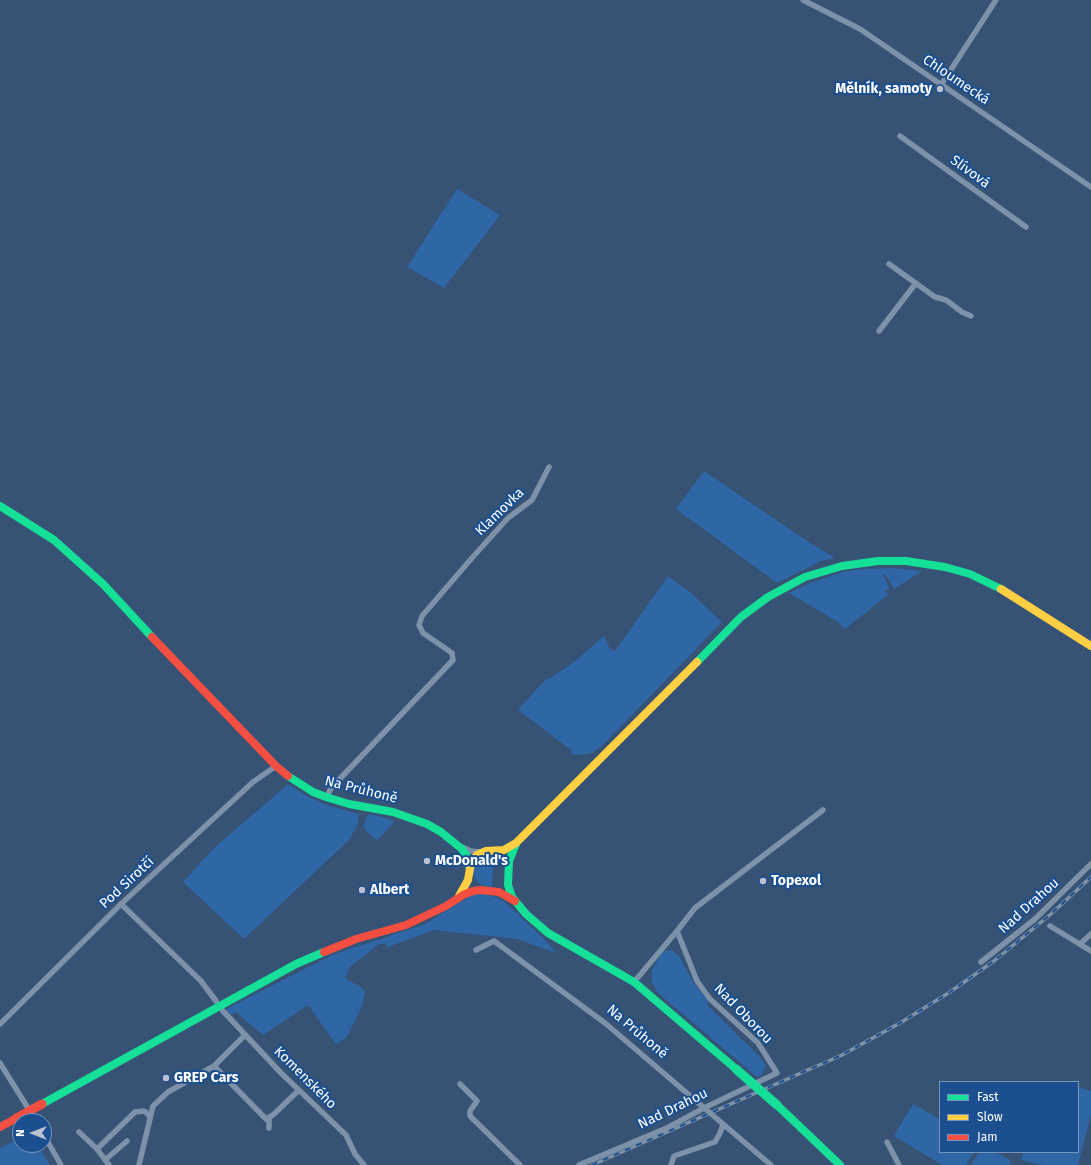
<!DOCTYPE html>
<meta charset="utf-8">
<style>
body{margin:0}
#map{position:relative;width:1091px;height:1165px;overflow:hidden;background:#365274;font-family:"Fira Sans",sans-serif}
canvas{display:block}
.legend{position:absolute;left:939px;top:1081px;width:140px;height:72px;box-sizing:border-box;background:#1b4f8f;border:1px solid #7695bc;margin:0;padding:5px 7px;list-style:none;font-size:12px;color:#fff}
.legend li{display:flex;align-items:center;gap:8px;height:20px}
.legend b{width:20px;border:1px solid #7695bc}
.north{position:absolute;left:12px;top:1113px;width:40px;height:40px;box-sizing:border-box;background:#1b4f8f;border:1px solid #7695bc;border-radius:50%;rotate:270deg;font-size:11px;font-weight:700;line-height:16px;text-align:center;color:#fff}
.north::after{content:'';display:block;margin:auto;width:14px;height:18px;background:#b9c2ce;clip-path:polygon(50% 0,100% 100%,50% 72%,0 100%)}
</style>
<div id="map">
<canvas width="1091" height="1165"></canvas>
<ul class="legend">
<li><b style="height:5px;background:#16e098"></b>Fast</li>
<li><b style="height:5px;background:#ffcf43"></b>Slow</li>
<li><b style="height:5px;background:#f24e42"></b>Jam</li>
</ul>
<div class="north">N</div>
</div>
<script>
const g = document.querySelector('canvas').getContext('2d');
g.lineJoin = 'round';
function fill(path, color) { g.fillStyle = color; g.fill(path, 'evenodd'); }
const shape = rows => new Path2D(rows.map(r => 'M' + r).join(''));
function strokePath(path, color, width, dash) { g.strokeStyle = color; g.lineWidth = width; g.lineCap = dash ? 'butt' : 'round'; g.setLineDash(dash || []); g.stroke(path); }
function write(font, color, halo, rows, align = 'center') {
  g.font = font + ' "Fira Sans",sans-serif'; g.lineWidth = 4; g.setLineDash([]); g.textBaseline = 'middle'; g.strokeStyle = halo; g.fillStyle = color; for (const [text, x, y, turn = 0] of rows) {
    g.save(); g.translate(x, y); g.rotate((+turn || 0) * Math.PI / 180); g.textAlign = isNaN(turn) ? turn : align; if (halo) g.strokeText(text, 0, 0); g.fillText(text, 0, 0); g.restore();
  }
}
fill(shape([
 [457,189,500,215,444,288,407,267],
 [704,471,810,543,835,558,821,561,777,583,676,509],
 [894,568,922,571,894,589,888,578,884,574,883,575,887,583,889,589,885,591,888,595,845,629,838,622,789,593,810,583,843,572,861,569],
 [668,576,690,592,722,622,604,744,592,753,582,755,572,754,571,750,518,710,546,679,552,677,574,662,604,636,610,649,615,651],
 [288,784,307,796,329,806,359,814,357,826,349,840,244,939,183,882,213,849],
 [370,814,393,820,393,823,381,837,377,840,366,831,363,827,367,816],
 [487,855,494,856,492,887,481,885,476,880,473,873,473,870,477,860],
 [484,894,496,897,505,902,545,940,556,953,517,939,434,930,388,947,385,944,379,944,350,967,345,978,362,988,365,992,362,1006,346,1038,336,1044,308,1005,263,1035,236,1012,230,1015,226,1009,330,956,351,948,382,939,397,933,425,924,472,895],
 [667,950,673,951,679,956,693,982,707,1000,708,1006,760,1057,766,1066,762,1075,757,1077,658,993,652,982,652,970,662,952],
 [1078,1087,1091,1091,1091,1114,1078,1165,1042,1165,1021,1160,1023,1152,1078,1152],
 [913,1104,940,1119,940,1152,974,1152,966,1165,942,1165,894,1136],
 [20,1138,20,1145,35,1145,42,1152,50,1165,0,1165,0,1148],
 [979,1152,995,1152,1011,1160,1009,1165,971,1165]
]), '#2f66a5');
strokePath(shape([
 [803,0,860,29,1091,187],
 [941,85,996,0],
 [900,136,1026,227],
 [889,264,935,297,946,300,962,312,971,316],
 [879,331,916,283],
 [326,797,332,787,453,660,452,653,423,633,419,625,422,616,471,559,508,518,532,500,549,467],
 [462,847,471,851,480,852],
 [121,904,201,981,216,1001],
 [1050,926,1091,951],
 [1080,944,1091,934],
 [476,950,494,941,605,1023,771,1165],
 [981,962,1035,919,1091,864],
 [634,982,677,931],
 [223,1011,281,1073,346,1135,355,1154,364,1165],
 [0,1024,121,904,253,782,276,766],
 [0,1063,36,1121],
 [214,1066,266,1119,273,1115,299,1090],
 [460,1084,477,1101,470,1111,470,1116,520,1165],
 [269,1118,269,1128],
 [79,1132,97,1149,109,1165],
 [44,1135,61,1165],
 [887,1142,899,1165],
 [97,1149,135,1112,144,1111,147,1113,150,1117],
 [105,1160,127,1141],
 [139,1165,153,1106,168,1092,214,1066,245,1035],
 [579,1165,669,1127,704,1108,777,1073,758,1043,710,999,697,981,677,931,695,908,823,810],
 [671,1165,674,1156,715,1142,720,1133,723,1125]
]), '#7d92a8', 5.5);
strokePath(shape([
 [0,506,54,540,103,584,152,637],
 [697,662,741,617,768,597,805,577,842,566,878,561,906,561,945,567,970,574,1001,589],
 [288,776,313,792,326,797,349,804,393,812,427,824,441,832,462,849,467,857,469,866],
 [516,844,509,861,508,885,512,897,526,914,548,933,634,982,736,1069],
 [42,1104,296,964,324,952],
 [777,1105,840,1165]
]), '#16e098', 8);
strokePath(shape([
 [1001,589,1091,646],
 [458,898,468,880,471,863,477,855,486,851,504,850,516,843,697,662]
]), '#ffcf43', 8);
strokePath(shape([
 [152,637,276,766,288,776],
 [324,952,356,939,406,925,446,906,463,895,473,891,480,890,499,892,515,901],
 [0,1127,15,1119]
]), '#f24e42', 8);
const rail = shape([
 [592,1165,842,1055,900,1023,950,992,994,961,1051,914,1091,877]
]);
strokePath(rail, '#7e92a7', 3.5);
strokePath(rail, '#1b4f8f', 2, [6]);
strokePath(shape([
 [736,1069,777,1105]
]), '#16e098', 9);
strokePath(shape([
 [15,1119,42,1104]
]), '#f24e42', 9);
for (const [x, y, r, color] of [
 [940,89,4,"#b9c2ce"],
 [427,861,4,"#b9c2ce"],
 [763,881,4,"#b9c2ce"],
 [362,890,4,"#b9c2ce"],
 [166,1078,4,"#b9c2ce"]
]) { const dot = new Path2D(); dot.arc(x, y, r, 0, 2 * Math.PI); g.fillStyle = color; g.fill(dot); strokePath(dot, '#1b4f8f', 1.5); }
write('14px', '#fff', '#1b4f8f', [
 ["Chloumecká",956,80,34],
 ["Slívová",970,172,36],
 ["Klamovka",500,512,-44],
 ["Na Průhoně",361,790,14],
 ["Pod Sirotčí",127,883,-43],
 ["Nad Drahou",1029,906,-42],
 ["Nad Oborou",743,1014,46],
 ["Na Průhoně",637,1032,40],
 ["Komenského",305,1078,45],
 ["Nad Drahou",673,1109,-26]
]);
write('bold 14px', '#fff', '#1b4f8f', [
 ["Mělník, samoty",932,89,"right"],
 ["McDonald's",435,861],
 ["Topexol",771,881],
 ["Albert",370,890],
 ["GREP Cars",174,1078]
], 'left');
</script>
